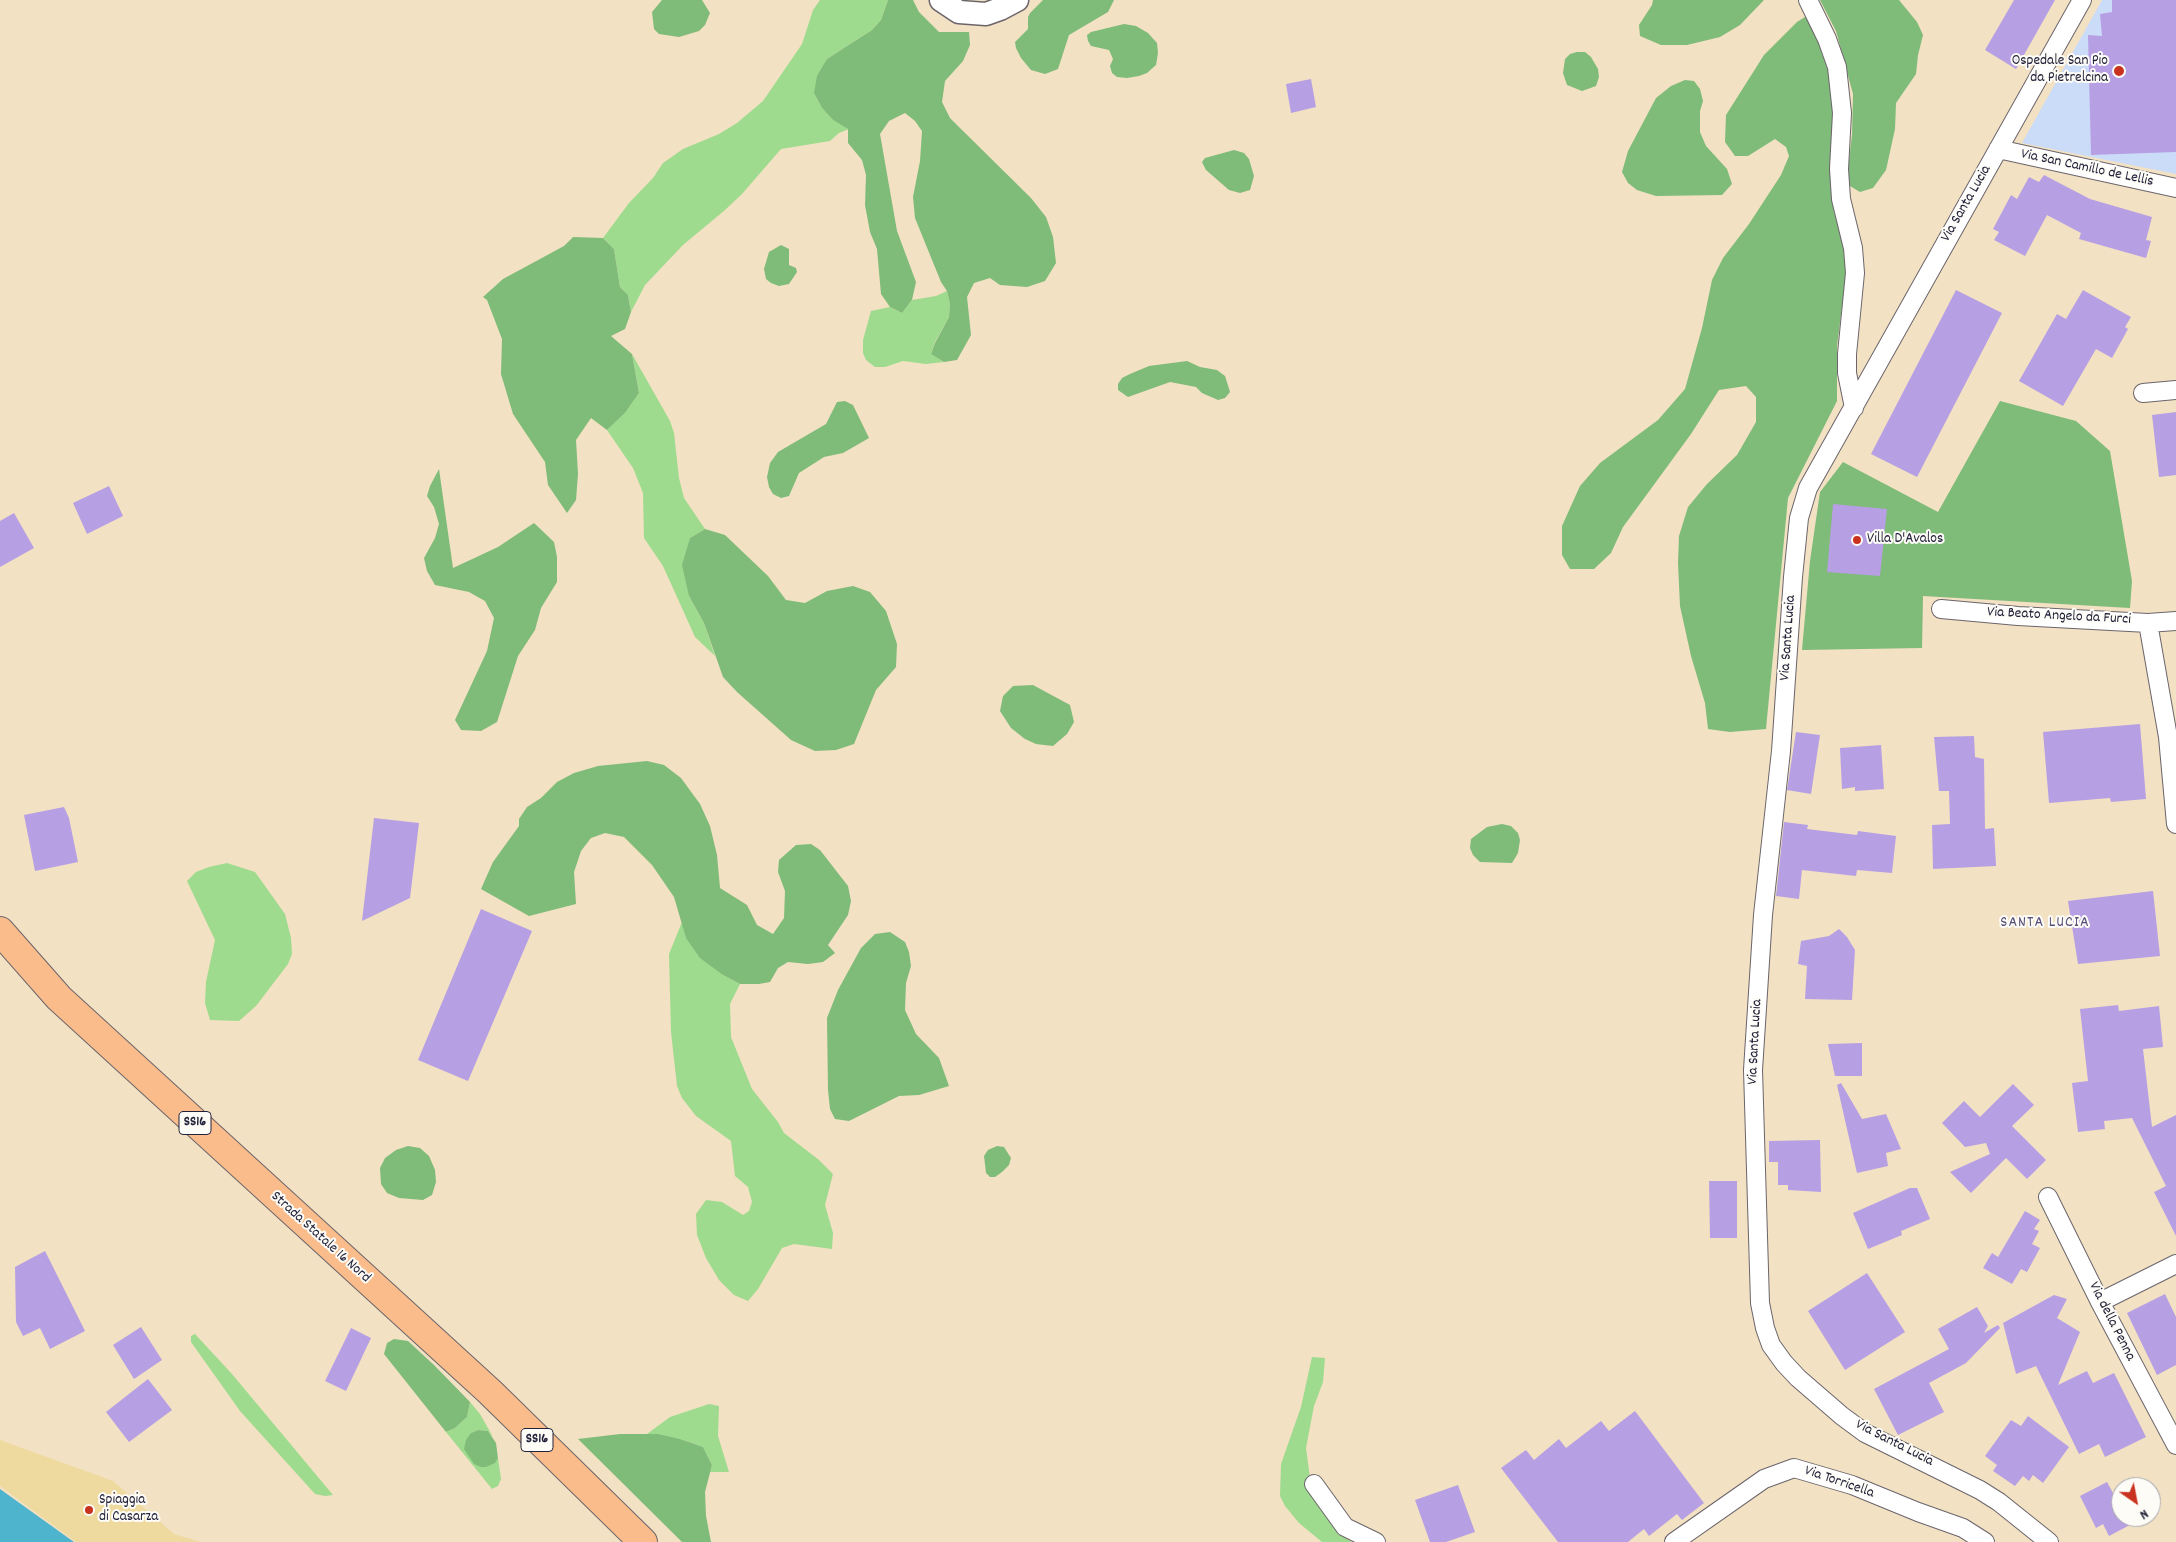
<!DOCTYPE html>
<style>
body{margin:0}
#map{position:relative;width:2176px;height:1542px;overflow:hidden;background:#f2e1c3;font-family:Dekko,sans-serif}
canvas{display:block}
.north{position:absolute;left:2111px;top:1477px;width:50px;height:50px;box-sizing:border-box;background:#fdfcf7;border:1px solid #a5a5ac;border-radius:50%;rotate:147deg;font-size:14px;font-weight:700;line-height:20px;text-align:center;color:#22223b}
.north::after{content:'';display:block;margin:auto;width:18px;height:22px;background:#c8321e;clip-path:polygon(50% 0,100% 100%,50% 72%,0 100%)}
</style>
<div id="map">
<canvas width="2176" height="1542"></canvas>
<div class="north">N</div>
</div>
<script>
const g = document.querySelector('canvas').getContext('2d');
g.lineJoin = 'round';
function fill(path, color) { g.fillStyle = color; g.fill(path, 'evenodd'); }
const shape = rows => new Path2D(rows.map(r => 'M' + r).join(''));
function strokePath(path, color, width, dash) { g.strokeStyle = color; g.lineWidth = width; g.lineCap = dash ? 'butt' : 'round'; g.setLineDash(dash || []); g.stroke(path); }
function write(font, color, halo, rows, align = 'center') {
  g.font = font + ' Dekko,sans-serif'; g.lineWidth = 4; g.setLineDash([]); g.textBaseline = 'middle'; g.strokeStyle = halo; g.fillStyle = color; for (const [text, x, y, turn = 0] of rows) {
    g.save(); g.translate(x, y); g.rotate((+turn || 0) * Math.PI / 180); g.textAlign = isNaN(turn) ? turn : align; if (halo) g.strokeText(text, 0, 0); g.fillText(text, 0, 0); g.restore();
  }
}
fill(shape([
 [2102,0,2176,0,2176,174,2022,143]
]), '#cbdcf9');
fill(shape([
 [820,0,888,0,881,20,872,30,827,59,814,93,822,108,833,120,849,129,839,133,830,141,781,149,742,194,725,210,683,245,645,285,631,312,628,295,620,287,614,249,603,238,629,203,653,178,663,163,683,149,719,134,737,123,763,101,802,44,813,10],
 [947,291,950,304,949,317,935,342,931,354,944,362,926,364,903,361,885,367,875,367,866,360,863,353,863,340,871,311,890,307,902,313,912,300,936,296],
 [632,354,670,421,674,433,679,478,684,498,705,529,690,538,689,596,704,623,715,656,695,637,663,566,644,538,643,493,633,468,607,430,625,413,639,393],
 [227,863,255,872,285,914,291,938,292,954,288,964,256,1006,239,1021,210,1020,205,1003,206,982,215,940,187,881,196,872,209,867],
 [682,922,686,938,723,975,740,984,730,1004,731,1037,752,1089,778,1122,784,1133,819,1160,833,1174,825,1205,833,1233,832,1249,794,1244,782,1248,758,1289,748,1301,734,1295,719,1280,706,1258,697,1235,696,1214,706,1200,722,1202,743,1215,749,1211,752,1202,748,1187,735,1176,731,1141,696,1116,682,1098,677,1086,671,1032,669,954],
 [195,1334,232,1374,333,1495,325,1496,315,1494,240,1411,191,1342,191,1336],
 [1312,1357,1325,1358,1323,1382,1314,1406,1306,1448,1310,1478,1340,1529,1351,1542,1322,1542,1299,1523,1285,1506,1280,1496,1281,1464,1301,1407],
 [470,1402,480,1414,493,1437,488,1431,478,1430,471,1433,494,1463,498,1458,501,1479,498,1486,492,1489,446,1432,455,1428,467,1417],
 [709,1404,719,1406,718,1436,729,1472,710,1472,712,1465,703,1447,680,1439,647,1434,670,1417]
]), '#9fdb8e');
fill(shape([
 [662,0,702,0,710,13,705,25,699,31,679,37,659,34,654,29,652,12],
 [888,0,913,0,919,12,939,32,969,32,970,45,963,61,945,81,942,102,950,118,961,129,1031,198,1046,217,1053,237,1056,263,1045,281,1027,287,1000,285,990,278,974,283,967,297,971,335,957,360,944,362,931,354,935,343,949,317,950,304,947,291,941,282,915,218,913,197,920,161,922,131,915,121,905,113,889,121,880,134,897,231,916,282,912,300,902,313,890,307,881,294,877,249,870,232,865,205,866,175,862,160,848,143,848,129,833,120,822,108,814,93,817,76,827,59,872,30,881,20],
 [1043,0,1114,0,1108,12,1069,35,1058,69,1045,74,1031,70,1021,58,1016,48,1015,42,1028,29,1028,17,1030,13],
 [1653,0,1764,0,1740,25,1720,37,1687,45,1661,45,1640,36,1639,25,1652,5],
 [1820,0,1899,0,1917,22,1923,35,1918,55,1916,74,1896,103,1895,129,1886,170,1873,188,1860,192,1850,186,1848,169,1852,135,1853,94,1836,31],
 [1808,15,1824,52,1834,90,1830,184,1834,212,1848,259,1837,346,1837,401,1788,498,1766,729,1730,732,1708,729,1705,703,1691,656,1680,606,1678,563,1679,536,1688,507,1707,484,1737,455,1756,422,1756,397,1746,386,1719,390,1691,434,1623,527,1611,553,1594,569,1570,569,1562,555,1562,526,1580,486,1600,463,1658,420,1685,389,1702,328,1712,280,1723,258,1749,224,1781,175,1789,156,1786,147,1775,139,1748,156,1735,156,1725,142,1726,115,1764,55,1797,22],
 [1124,24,1136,26,1148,33,1157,43,1158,53,1156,65,1147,73,1139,76,1127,78,1117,77,1112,73,1110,66,1113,59,1109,50,1091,46,1088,41,1087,35,1091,32],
 [1577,52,1585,52,1591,57,1598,69,1599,77,1596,86,1582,91,1567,85,1563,73,1565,59,1570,54],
 [1685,80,1694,81,1700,89,1703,101,1700,111,1700,132,1706,146,1727,169,1732,184,1722,195,1656,196,1637,190,1628,183,1622,172,1628,151,1656,98,1671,86],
 [1234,150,1244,153,1249,159,1254,176,1250,190,1240,193,1229,190,1206,170,1202,162,1205,158],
 [573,237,603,238,614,249,620,287,628,295,631,312,625,329,611,336,632,354,639,393,625,413,607,430,591,418,576,440,578,474,576,500,567,513,548,485,545,462,513,414,501,374,502,339,487,300,483,297,503,279,564,246],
 [781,245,789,249,789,265,796,268,797,272,789,284,779,286,771,283,766,279,764,269,769,252],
 [1187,361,1200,367,1217,370,1225,376,1230,392,1225,398,1218,400,1202,393,1196,387,1170,382,1128,397,1118,390,1118,384,1122,378,1130,374,1149,366],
 [845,401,853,405,869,438,843,453,824,457,799,473,789,496,781,498,773,494,769,487,767,477,770,463,778,452,826,424,837,402],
 [2000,401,2076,421,2110,451,2132,581,2130,608,1923,596,1922,648,1802,650,1810,561,1820,492,1843,462,1938,512],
 [439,469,453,568,498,547,534,523,554,542,557,557,557,582,541,608,535,630,518,656,497,722,481,731,461,730,455,720,487,651,494,618,485,601,469,592,435,585,427,571,424,558,435,538,439,524,434,507,427,496,430,486],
 [705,529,725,535,768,576,786,600,805,603,827,591,853,586,870,592,886,611,897,644,896,667,876,690,854,744,836,750,815,751,791,740,737,692,723,677,704,623,689,596,682,565,690,538],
 [1033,685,1070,705,1074,722,1067,734,1053,746,1036,744,1025,739,1011,728,1000,711,1003,696,1013,686],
 [647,761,664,765,681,778,700,804,710,826,717,855,720,888,747,905,757,925,773,934,784,918,785,891,778,872,779,860,796,845,811,844,820,850,848,886,851,901,848,915,828,945,835,953,823,962,808,964,788,962,778,968,770,982,759,984,740,984,723,975,700,958,686,938,674,897,652,865,624,837,605,833,591,838,581,851,574,872,576,904,529,916,481,889,493,862,519,826,519,819,527,807,541,798,557,782,574,773,598,766],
 [1502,824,1511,826,1518,833,1520,840,1518,853,1512,863,1480,862,1473,855,1470,848,1471,839,1487,827],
 [890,932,905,942,909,952,911,966,906,983,905,1010,916,1034,939,1058,949,1086,919,1095,899,1096,849,1121,835,1119,830,1109,828,1090,827,1018,838,990,861,948,875,934],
 [408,1146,420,1148,429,1156,435,1170,436,1182,432,1195,423,1200,399,1198,387,1193,381,1184,380,1168,385,1158,396,1150],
 [997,1146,1004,1147,1011,1158,1009,1165,1002,1172,995,1177,990,1177,986,1173,984,1156,988,1150],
 [394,1339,408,1341,434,1365,470,1402,467,1417,455,1428,446,1432,384,1354,387,1343],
 [478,1430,488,1431,496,1443,498,1458,495,1463,486,1467,481,1467,474,1464,464,1449,466,1440,471,1433],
 [620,1434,658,1434,680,1439,703,1447,712,1465,705,1492,706,1516,711,1542,682,1542,578,1439]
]), '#7fbb79');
fill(shape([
 [0,1440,113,1481,174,1534,201,1542,76,1542,0,1486]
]), '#eeda9e');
fill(shape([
 [0,1489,74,1542,0,1542]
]), '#4eb3cd');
fill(shape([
 [2014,0,2055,0,2016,69,1985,50],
 [2112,0,2176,0,2176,152,2091,155,2088,35,2102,36,2100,14,2112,12],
 [1311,79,1316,107,1291,113,1286,84],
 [2044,175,2090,199,2152,217,2146,240,2151,241,2146,258,2079,239,2081,233,2047,215,2025,256,1994,240,1999,232,1993,229,2011,195,2017,199,2029,177,2039,182],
 [1956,290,2002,313,1917,477,1871,454],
 [2083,290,2131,317,2125,327,2128,329,2112,358,2096,349,2063,406,2019,381,2057,314,2066,319],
 [2176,412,2176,475,2159,477,2152,415],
 [109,486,123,516,87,534,73,503],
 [1833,504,1887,509,1880,576,1827,572],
 [14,513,34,548,0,567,0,521],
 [2140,724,2146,799,2111,802,2110,798,2049,803,2043,732],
 [1796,732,1820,735,1811,794,1787,790],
 [1974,736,1975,757,1984,759,1985,829,1994,828,1996,866,1933,869,1932,825,1950,824,1949,791,1939,791,1934,737],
 [1881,745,1884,789,1855,791,1855,787,1842,789,1840,748],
 [64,807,69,818,78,862,35,871,24,815],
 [374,818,419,823,410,898,362,921],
 [1784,822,1808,825,1807,829,1857,835,1858,831,1896,836,1892,873,1857,870,1856,876,1802,870,1799,899,1776,896],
 [2153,891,2160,956,2078,964,2068,901],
 [481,909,532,931,468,1081,418,1060],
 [1839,929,1847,937,1855,950,1852,1000,1805,999,1807,966,1798,964,1801,941,1829,936],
 [2118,1005,2119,1011,2159,1006,2163,1047,2143,1049,2152,1127,2176,1115,2176,1236,2154,1192,2166,1186,2132,1118,2104,1121,2105,1129,2078,1132,2072,1083,2088,1081,2080,1009],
 [1862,1043,1862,1076,1835,1076,1828,1044],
 [1841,1083,1862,1119,1886,1114,1901,1149,1886,1153,1888,1166,1857,1173,1837,1085],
 [2013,1084,2034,1105,2012,1126,2046,1160,2027,1179,2006,1158,1971,1193,1950,1172,1990,1154,1986,1143,1965,1147,1942,1123,1964,1101,1980,1117],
 [1820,1140,1821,1192,1788,1190,1788,1185,1778,1185,1778,1162,1769,1162,1769,1141],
 [1709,1181,1737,1181,1737,1238,1710,1238],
 [1910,1188,1917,1188,1930,1219,1901,1231,1902,1235,1868,1249,1853,1213],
 [2025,1211,2040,1220,2034,1229,2039,1231,2032,1244,2040,1248,2027,1272,2021,1269,2012,1284,1983,1268,1992,1253,1998,1257],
 [45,1251,85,1331,50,1349,40,1328,23,1336,16,1322,15,1267],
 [1867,1273,1905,1332,1845,1370,1808,1311],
 [2165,1294,2176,1317,2176,1365,2157,1375,2127,1313],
 [2054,1295,2067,1299,2057,1318,2080,1332,2058,1385,2087,1371,2093,1383,2114,1373,2146,1437,2105,1457,2099,1444,2079,1454,2036,1366,2016,1374,2003,1323],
 [1977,1307,1988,1326,1984,1333,1998,1325,2000,1328,1966,1363,1929,1383,1944,1412,1898,1435,1874,1389,1949,1349,1938,1329],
 [141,1327,162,1360,134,1379,113,1345],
 [351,1328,371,1338,346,1391,325,1381],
 [148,1379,172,1410,129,1442,106,1412],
 [1635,1411,1704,1503,1682,1520,1677,1514,1649,1536,1644,1529,1628,1542,1558,1542,1501,1468,1526,1450,1534,1460,1559,1439,1566,1448,1601,1421,1609,1431],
 [2028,1416,2069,1447,2043,1483,2033,1475,2029,1481,2023,1476,2015,1486,1993,1471,1997,1465,1985,1456,2011,1420,2021,1426],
 [2107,1482,2113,1493,2121,1489,2121,1517,2145,1517,2109,1536,2103,1524,2096,1528,2080,1496],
 [1458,1485,1475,1532,1446,1542,1430,1542,1415,1500]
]), '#b79fe4');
const minor = shape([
 [1808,0,1827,39,1837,67,1842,113,1839,169,1841,199,1853,248,1855,273,1847,354,1847,373,1854,408],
 [1998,149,2176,188],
 [2143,393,2176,390],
 [1941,609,2018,616,2148,623,2176,621],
 [2148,623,2168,737,2176,824],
 [2048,1197,2100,1302,2176,1445],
 [2100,1302,2176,1264],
 [1314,1484,1345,1527,1376,1542],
 [1674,1542,1764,1479,1794,1468,1852,1485,1918,1512,1963,1528,1985,1542],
 [2049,1542,1999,1502,1980,1490,1865,1433,1842,1416,1798,1378,1784,1363,1771,1345,1765,1328,1760,1303,1753,1070,1763,915,1781,751,1793,577,1799,518,1808,488,2082,0]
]);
const tertiary = shape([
 [941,0,959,12,986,14,1000,9,1017,0]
]);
const primary = shape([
 [0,931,59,998,490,1392,643,1542]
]);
strokePath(minor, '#6b656b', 20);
strokePath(tertiary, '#6b656b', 25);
strokePath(primary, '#6b656b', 30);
strokePath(minor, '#fff', 18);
strokePath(tertiary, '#fff', 22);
strokePath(primary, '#f9bc8a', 28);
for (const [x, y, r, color] of [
 [2119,71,6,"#c8321e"],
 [1857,540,5,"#c8321e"],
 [89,1510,5,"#c8321e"]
]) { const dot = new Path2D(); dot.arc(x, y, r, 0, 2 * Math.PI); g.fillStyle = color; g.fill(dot); strokePath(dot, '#fdfcf7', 2); }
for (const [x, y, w] of [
 [195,1123,32],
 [537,1440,32]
]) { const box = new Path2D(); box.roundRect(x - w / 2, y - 11.5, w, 23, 4); g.fillStyle = '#fdfcf7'; g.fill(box); strokePath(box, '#22223b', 1); }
write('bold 14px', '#22223b', null, [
 ["SS16",195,1123],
 ["SS16",537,1440]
]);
write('15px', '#22223b', '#fdfcf7', [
 ["Ospedale San Pio",2108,62,"right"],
 ["da Pietrelcina",2108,79,"right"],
 ["Villa D'Avalos",1867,540],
 ["Spiaggia",99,1501],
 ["di Casarza",99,1518]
], 'left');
write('15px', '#22223b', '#fdfcf7', [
 ["Via San Camillo de Lellis",2087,169,12],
 ["Via Santa Lucia",1967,204,-60],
 ["Via Beato Angelo da Furci",2059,617,3],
 ["Via Santa Lucia",1789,638,-86],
 ["Via Santa Lucia",1756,1042,-87],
 ["Strada Statale 16 Nord",320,1238,42],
 ["Via della Penna",2111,1322,63],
 ["Via Santa Lucia",1894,1444,27],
 ["Via Torricella",1839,1483,19]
]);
g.letterSpacing = '1px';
write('16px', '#564e76', '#fdfcf7', [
 ["SANTA LUCIA",2045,924]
]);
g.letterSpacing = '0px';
</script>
